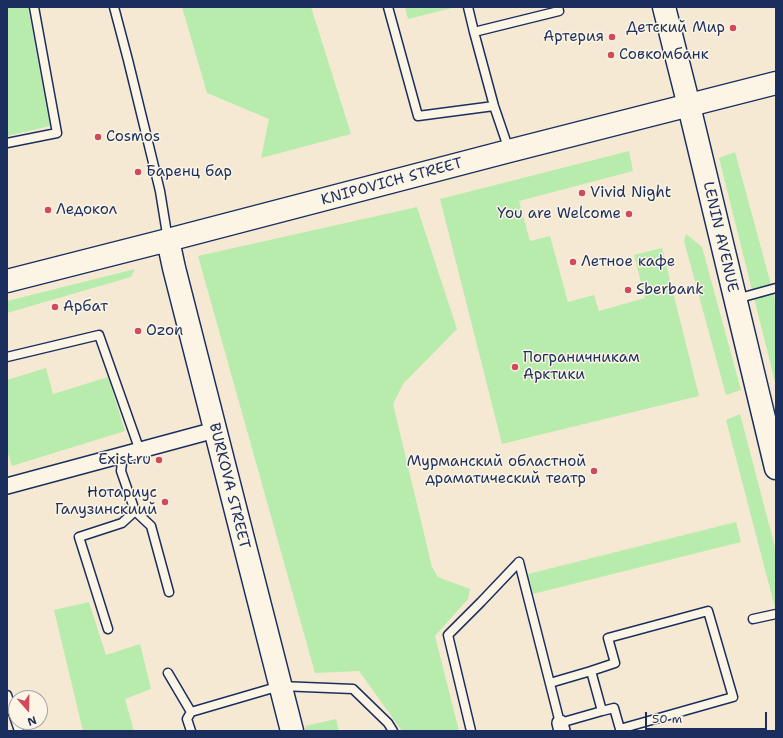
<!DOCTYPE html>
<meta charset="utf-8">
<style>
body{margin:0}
#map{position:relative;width:783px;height:738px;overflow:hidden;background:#f5e9d3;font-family:"Shantell Sans",sans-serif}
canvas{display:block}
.frame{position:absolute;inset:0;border:8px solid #1b2f5e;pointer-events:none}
.north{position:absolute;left:8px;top:690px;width:40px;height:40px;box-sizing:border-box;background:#fcf5e5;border:1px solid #a2a6af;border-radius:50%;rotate:160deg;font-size:11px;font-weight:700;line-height:16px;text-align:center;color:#1b2f5e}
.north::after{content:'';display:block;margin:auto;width:14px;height:18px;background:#d1495b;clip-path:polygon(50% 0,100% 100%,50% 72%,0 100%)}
.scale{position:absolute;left:645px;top:712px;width:122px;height:18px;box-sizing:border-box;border:2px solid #1b2f5e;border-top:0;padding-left:5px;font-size:12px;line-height:14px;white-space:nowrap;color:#1b2f5e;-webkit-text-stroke:3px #fcf5e5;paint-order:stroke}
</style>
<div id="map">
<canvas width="783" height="738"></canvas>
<div class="frame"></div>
<div class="north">N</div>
<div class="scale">50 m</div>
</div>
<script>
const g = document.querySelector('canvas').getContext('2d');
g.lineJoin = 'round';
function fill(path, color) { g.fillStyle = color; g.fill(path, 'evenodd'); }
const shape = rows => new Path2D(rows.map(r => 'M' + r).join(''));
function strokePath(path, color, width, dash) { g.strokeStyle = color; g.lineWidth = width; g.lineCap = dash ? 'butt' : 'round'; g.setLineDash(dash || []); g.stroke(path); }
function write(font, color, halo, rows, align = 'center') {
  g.font = font + ' "Shantell Sans",sans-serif'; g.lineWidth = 3; g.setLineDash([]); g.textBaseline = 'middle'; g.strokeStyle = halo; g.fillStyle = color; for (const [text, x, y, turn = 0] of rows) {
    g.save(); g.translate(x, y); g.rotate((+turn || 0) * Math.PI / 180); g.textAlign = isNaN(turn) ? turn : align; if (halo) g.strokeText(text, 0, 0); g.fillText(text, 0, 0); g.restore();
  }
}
fill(shape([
 [7,7,28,7,50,126,7,136],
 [182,7,311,7,351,134,261,158,269,119,207,93],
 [405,7,456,7,408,19],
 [629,151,633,171,519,201,530,241,550,236,568,302,594,295,599,311,645,298,634,255,662,248,699,396,502,444,440,199],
 [735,152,776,303,776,386,719,158],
 [417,207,457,329,403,384,393,404,432,567,438,577,470,589,468,599,435,636,459,731,402,731,359,671,315,673,198,256],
 [686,234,702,247,741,390,726,395,684,241],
 [135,269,131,277,7,313,7,301],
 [46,368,53,394,108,377,125,431,12,466,7,450,7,380],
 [740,414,776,551,775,608,726,420],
 [736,522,741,542,533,594,528,574],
 [89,602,106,655,140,644,151,689,125,699,134,731,83,731,54,610],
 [336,719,339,731,306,731,305,726]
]), '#b8ecad');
const lane = shape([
 [114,7,128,60,160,191,168,240],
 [388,7,418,116,494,106],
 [468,7,474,32,494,106,509,150],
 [474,32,559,11,558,7],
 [7,143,57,133,34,7],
 [736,299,776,288],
 [7,357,99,335,140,451],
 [123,455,121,471,135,511,151,526,169,592],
 [519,562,560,723,602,711,614,708,620,729,733,697,708,611,608,638,615,663,591,671,602,711],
 [753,619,776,614],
 [108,629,79,537,122,523,135,511],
 [168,673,191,712],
 [550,683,591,671],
 [7,695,16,722],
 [16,722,19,731],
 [191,731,187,719,191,712,280,686,353,689,388,723,393,731],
 [471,731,448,635,481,602,519,562]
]);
const street = shape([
 [7,486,215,430],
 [560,723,562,731]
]);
const secondary = shape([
 [168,240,174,268,292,731],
 [7,281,168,240,509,151,776,83]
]);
const primary = shape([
 [664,7,689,106,776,468]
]);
strokePath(lane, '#1b2f5e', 11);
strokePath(street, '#1b2f5e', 18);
strokePath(secondary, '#1b2f5e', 25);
strokePath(primary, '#1b2f5e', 25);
strokePath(lane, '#fcf5e5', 8);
strokePath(street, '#fcf5e5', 15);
strokePath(secondary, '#fcf5e5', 22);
strokePath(primary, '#fcf5e5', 22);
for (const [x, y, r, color] of [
 [733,28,4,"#d1495b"],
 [612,37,4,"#d1495b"],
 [611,55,4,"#d1495b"],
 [98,137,4,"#d1495b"],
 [138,172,4,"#d1495b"],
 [582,193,4,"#d1495b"],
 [48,210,4,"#d1495b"],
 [629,214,4,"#d1495b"],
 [573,262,4,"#d1495b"],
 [628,290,4,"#d1495b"],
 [55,307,4,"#d1495b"],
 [138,331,4,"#d1495b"],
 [515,367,4,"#d1495b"],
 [159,460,4,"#d1495b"],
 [594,471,4,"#d1495b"],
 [165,502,4,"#d1495b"]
]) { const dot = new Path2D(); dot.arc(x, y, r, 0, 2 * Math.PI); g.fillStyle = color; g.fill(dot); strokePath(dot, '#fcf5e5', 1.5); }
write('15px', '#1b2f5e', '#fcf5e5', [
 ["Детский Мир",725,28,"right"],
 ["Артерия",604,37,"right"],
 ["Совкомбанк",619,55],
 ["Cosmos",106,137],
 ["Баренц бар",146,172],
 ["Vivid Night",590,193],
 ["Ледокол",56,210],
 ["You are Welcome",621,214,"right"],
 ["Летное кафе",581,262],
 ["Sberbank",636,290],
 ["Арбат",63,307],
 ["Ozon",146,331],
 ["Пограничникам",523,358],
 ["Арктики",523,375],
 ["Exist.ru",151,460,"right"],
 ["Мурманский областной",586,462,"right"],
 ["драматический театр",586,479,"right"],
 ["Нотариус",157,493,"right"],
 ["Галузинскиий",157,510,"right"]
], 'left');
write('15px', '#1b2f5e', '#fcf5e5', [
 ["KNIPOVICH STREET",392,182,-15],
 ["LENIN AVENUE",720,237,77],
 ["BURKOVA STREET",229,486,76]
]);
</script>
